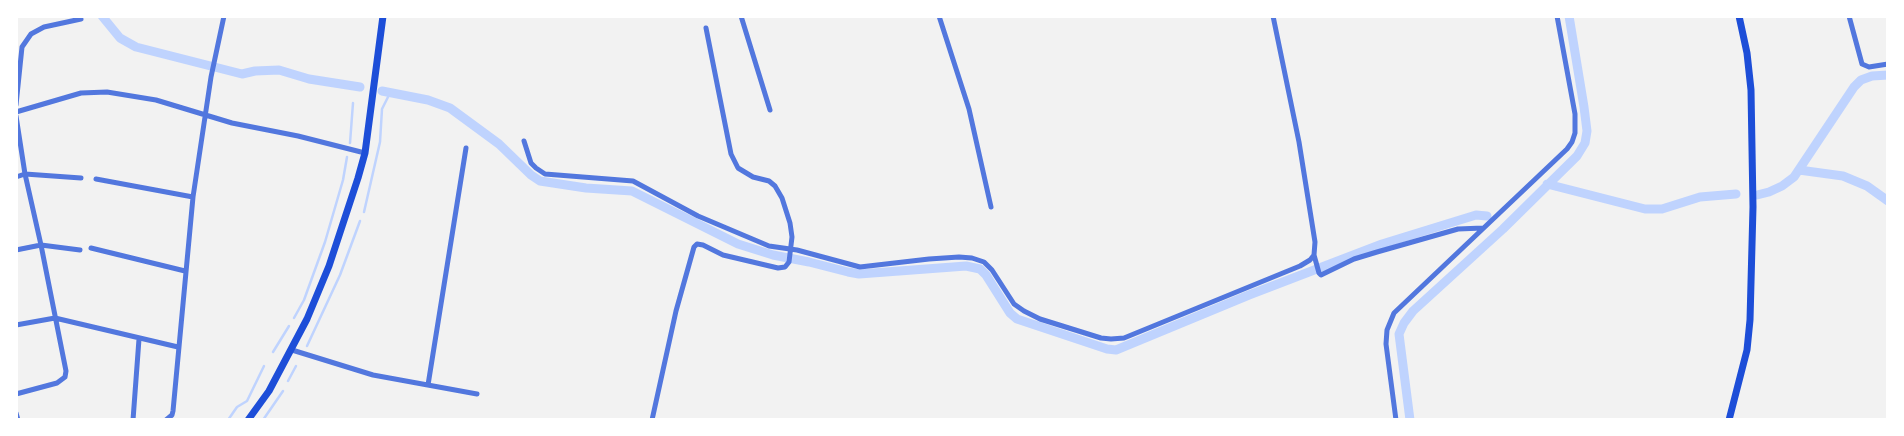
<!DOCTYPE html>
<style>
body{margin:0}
#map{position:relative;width:1904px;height:436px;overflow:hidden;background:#f2f2f2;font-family:"Source Sans 3",sans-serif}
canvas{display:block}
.frame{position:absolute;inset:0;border:18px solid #fff;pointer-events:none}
</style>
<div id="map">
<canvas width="1904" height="436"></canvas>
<div class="frame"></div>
</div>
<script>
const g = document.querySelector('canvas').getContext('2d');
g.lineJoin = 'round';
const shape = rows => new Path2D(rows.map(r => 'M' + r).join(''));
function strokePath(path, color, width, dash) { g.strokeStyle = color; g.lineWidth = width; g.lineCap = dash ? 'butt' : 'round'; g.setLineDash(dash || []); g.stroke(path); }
strokePath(shape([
 [350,143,353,103],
 [364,212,380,142,382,109,390,93],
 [294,318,304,300,325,242,343,180,347,157],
 [307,346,340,275,360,221],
 [273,352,289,326],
 [288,381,296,366],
 [228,420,237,407,247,401,264,366],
 [263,420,283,391]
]), '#bfd3fe', 2.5);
strokePath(shape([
 [102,16,120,38,136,47,242,74,255,71,279,70,309,79,360,87],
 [382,91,428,100,450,108,499,144,531,175,540,181,586,188,632,191,738,244,773,255,809,262,848,272,859,274,966,266,980,269,986,275,1010,313,1017,319,1107,349,1116,350,1249,295,1382,244,1476,215,1487,216],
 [1799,170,1843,176,1867,186,1888,201],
 [1547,184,1645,209,1662,209,1700,197,1736,194],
 [1757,195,1769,192,1782,186,1794,177,1854,87,1861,80,1872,76,1888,75],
 [1410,420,1399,334,1404,323,1413,311,1503,229,1577,156,1585,143,1587,131,1584,107,1569,16]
]), '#bfd3fe', 9);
strokePath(shape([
 [741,16,770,110],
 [939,16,969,109,991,207],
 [1849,16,1862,64,1869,67,1888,64],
 [16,105,22,47,31,34,44,27,81,19],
 [16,112,81,93,107,92,156,100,232,123,298,136,365,153],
 [16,116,25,174,41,245,66,371,65,377,57,383,16,394],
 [524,141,531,163,536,168,545,174,633,181,698,216,769,246,797,250,860,267,929,259,959,257,972,258,984,262,992,270,1014,304,1024,311,1040,319,1101,338,1111,339,1124,338,1300,266,1310,260,1314,255,1315,242,1299,142,1273,16],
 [16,177,25,174,81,178],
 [96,179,193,197],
 [91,248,185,271],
 [16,250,41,245,80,250],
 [1314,255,1319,273,1321,275,1354,259,1377,252,1458,229,1483,228],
 [16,325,55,318,178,347],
 [292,350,373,375,477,394],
 [428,385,466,148],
 [16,413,18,420],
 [133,420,139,339],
 [166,420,172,415,173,411,193,197,211,77,224,16],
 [652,420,676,311,694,247,697,244,703,245,723,255,778,268,785,267,789,262,792,237,790,223,782,198,775,186,769,181,753,177,738,168,731,154,706,28],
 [1396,420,1386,344,1387,330,1394,313,1567,149,1572,142,1575,133,1575,114,1557,16]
]), '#5277de', 5);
strokePath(shape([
 [248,420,269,391,307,319,329,266,358,178,365,153,383,16],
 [1729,420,1747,350,1750,320,1753,207,1751,90,1747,53,1739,16]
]), '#1d4ed8', 7);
</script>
